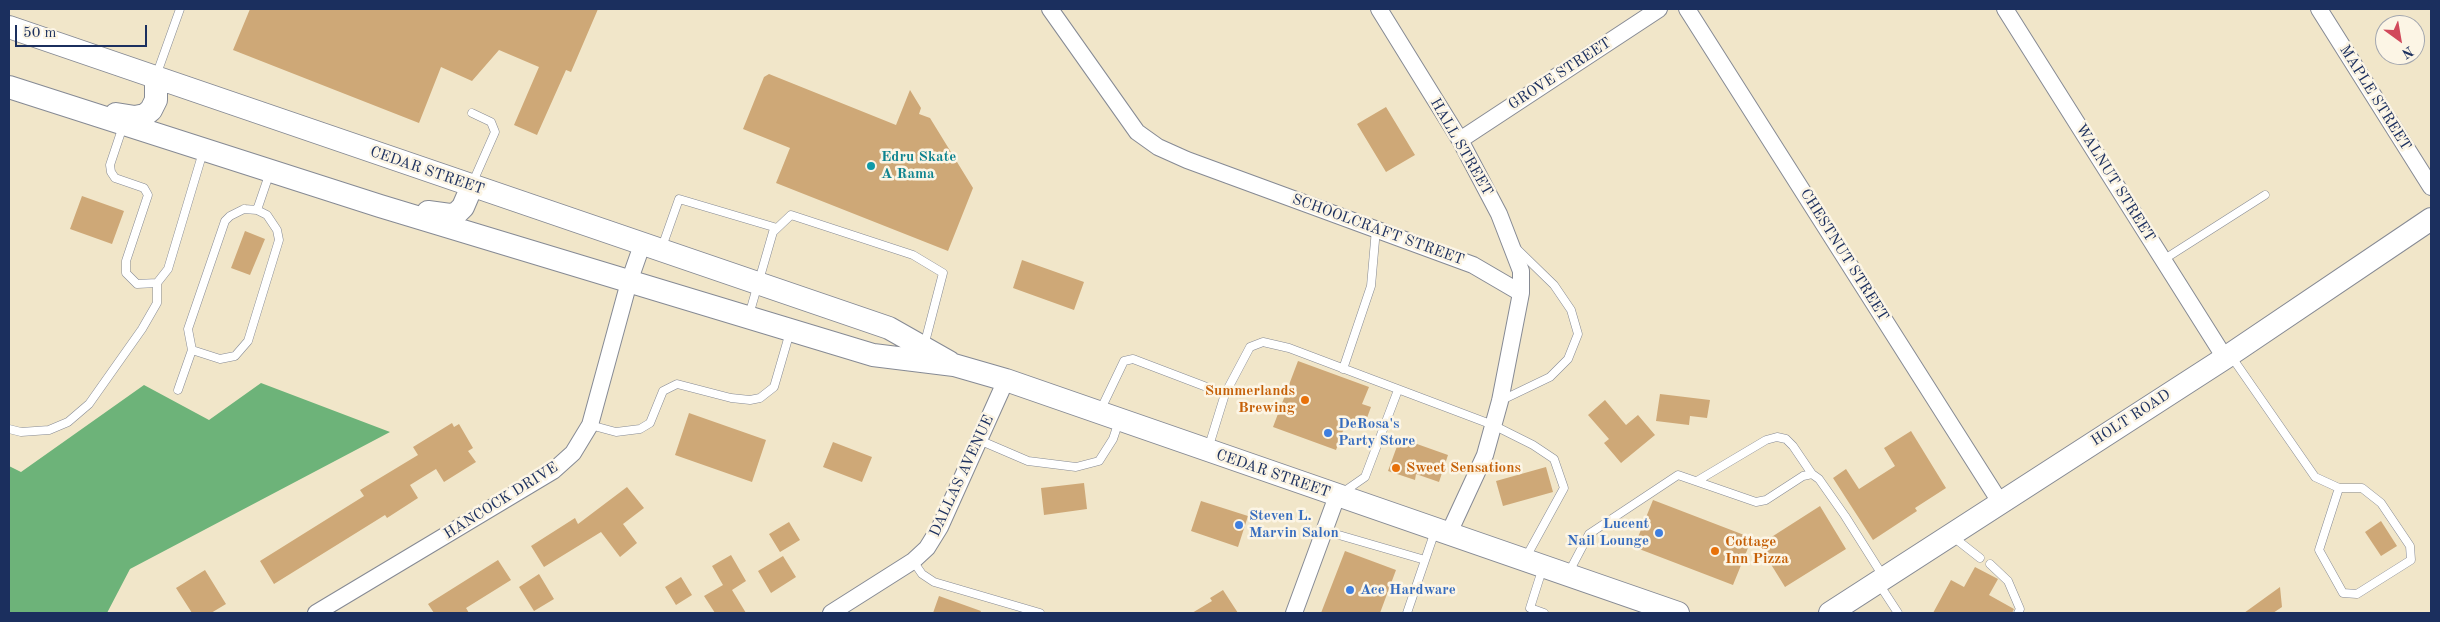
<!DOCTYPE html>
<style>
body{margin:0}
#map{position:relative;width:2440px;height:622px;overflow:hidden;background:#f1e6c9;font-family:"Old Standard TT",serif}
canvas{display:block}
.frame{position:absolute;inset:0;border:10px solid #1b2f5e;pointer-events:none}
.north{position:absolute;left:2375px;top:15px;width:50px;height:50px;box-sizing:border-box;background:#fcf5e5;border:1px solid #a2a6af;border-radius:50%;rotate:148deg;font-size:14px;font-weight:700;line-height:20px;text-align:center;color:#1b2f5e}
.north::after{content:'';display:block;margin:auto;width:18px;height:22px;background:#d1495b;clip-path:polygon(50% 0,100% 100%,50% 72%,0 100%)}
.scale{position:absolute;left:15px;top:25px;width:132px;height:22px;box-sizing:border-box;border:2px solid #1b2f5e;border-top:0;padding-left:6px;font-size:15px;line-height:18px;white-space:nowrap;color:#1b2f5e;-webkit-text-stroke:4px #fcf5e5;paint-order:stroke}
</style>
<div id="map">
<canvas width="2440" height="622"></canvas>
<div class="frame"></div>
<div class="north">N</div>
<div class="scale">50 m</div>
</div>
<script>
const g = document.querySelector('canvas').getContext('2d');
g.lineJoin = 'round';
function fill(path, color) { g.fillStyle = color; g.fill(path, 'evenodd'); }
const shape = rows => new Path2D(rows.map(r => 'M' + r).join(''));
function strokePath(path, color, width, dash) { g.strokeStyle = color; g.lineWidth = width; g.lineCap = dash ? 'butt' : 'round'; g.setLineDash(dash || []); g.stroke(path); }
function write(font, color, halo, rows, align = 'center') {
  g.font = font + ' "Old Standard TT",serif'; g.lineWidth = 5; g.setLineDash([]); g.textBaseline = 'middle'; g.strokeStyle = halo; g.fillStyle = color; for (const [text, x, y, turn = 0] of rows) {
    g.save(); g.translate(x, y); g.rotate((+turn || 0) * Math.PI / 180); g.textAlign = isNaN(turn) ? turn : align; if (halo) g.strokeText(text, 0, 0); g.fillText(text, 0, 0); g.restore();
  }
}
fill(shape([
 [261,383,390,432,130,569,107,613,9,613,9,466,21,472,144,385,209,420]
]), '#6db379');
fill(shape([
 [250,9,598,9,571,72,566,70,537,135,514,125,539,67,499,50,472,81,441,67,419,123,233,50],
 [769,74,896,125,910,90,921,108,919,114,930,118,973,188,948,251,776,183,790,148,743,129,764,77],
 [1386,107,1415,155,1386,172,1357,124],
 [82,196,124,211,112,244,70,229],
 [245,231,265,239,250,275,231,268],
 [1022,260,1084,282,1074,310,1013,288],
 [1298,361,1369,387,1362,404,1371,407,1364,426,1347,420,1336,450,1273,427],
 [1660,394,1710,400,1707,418,1690,416,1689,425,1656,421],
 [1605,400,1626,425,1638,415,1655,435,1621,463,1604,443,1609,439,1588,415],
 [689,413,766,440,752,482,675,455],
 [452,423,454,427,459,424,473,448,468,451,476,462,444,482,436,469,410,485,418,498,387,518,385,515,274,584,260,561,364,496,360,490,418,455,413,447],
 [1911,431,1946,488,1915,508,1917,511,1873,540,1833,478,1846,469,1859,489,1895,466,1884,448],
 [1400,438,1448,455,1439,482,1416,474,1415,480,1388,471],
 [833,442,872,457,862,482,823,467],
 [1546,467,1553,492,1503,506,1496,481],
 [1084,483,1087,509,1044,515,1041,488],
 [627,487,644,508,623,524,637,543,620,557,601,532,544,567,531,546,575,518,578,524],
 [1653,500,1752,538,1733,585,1634,547],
 [1201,501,1248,516,1238,547,1191,531],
 [1820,506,1846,549,1785,587,1759,545],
 [2381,521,2397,546,2381,556,2365,532],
 [789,522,800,540,780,552,769,534],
 [1345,551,1396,570,1380,613,1321,613],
 [731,555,746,581,732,590,746,613,715,613,704,596,723,585,712,566],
 [783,556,796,577,771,593,758,571],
 [498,560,511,580,466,608,469,613,434,613,428,604],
 [1975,567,1998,579,1989,595,2014,609,2012,613,1933,613,1951,580,1964,587],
 [205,570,226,604,211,613,192,613,176,588],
 [539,574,554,599,534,611,519,587],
 [681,577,692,595,676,605,665,587],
 [2280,587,2282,607,2273,613,2244,613],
 [1223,590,1238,613,1192,613,1212,601,1210,598],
 [939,596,981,611,980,613,933,613]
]), '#cea877');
const service = shape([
 [156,76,180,9],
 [472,113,491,122,495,132,472,184],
 [123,126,110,165,111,172,115,178,144,188,148,195,126,261,126,273,137,284,157,283,168,269,203,152],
 [244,209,257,210,267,215,277,230,279,240,248,341,235,356,220,359,192,350,188,329,225,221,230,216,244,209],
 [257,210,270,172],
 [662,247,679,199,777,228],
 [2163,260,2265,195],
 [749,315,773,232,791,215,913,255,943,273,924,346],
 [2231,356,2315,477,2339,488,2362,488,2381,503,2410,546,2411,560,2357,594,2343,593,2319,550,2339,488],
 [1343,369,1371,286,1376,229],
 [178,390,192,350],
 [1500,401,1550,377,1568,359,1578,334,1571,310,1554,285,1517,249],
 [1100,411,1124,361,1133,359,1225,394],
 [590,425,616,432,640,429,650,423,663,391,677,384,731,398,750,400,760,398,774,387,790,332],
 [9,429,21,432,49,430,68,422,89,404,142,329,157,303,157,283],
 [979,440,1028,461,1076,467,1099,461,1113,439,1119,421],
 [1208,449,1225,394,1250,347,1263,342,1289,348,1493,425,1533,445,1554,459,1564,488,1525,559],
 [1697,481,1766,440,1777,437,1786,439,1793,446,1812,474],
 [1342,493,1365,477,1398,390],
 [1325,531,1425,560],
 [1952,536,1980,558],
 [913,561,922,574,934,582,1040,613],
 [1990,564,2008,581,2020,609,2018,613],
 [1543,567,1530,608,1544,613],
 [1569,572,1589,534,1678,475,1756,502,1766,500,1803,476,1812,474,1819,479,1845,516,1883,576],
 [1879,584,1898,613],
 [1407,613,1435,531]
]);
const minor = shape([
 [1050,9,1137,132,1158,147,1187,160,1473,265,1521,293],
 [1379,9,1460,140,1499,214,1521,271,1521,293,1500,401,1485,455,1448,535],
 [1687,9,2000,502],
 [2005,9,2225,358],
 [2319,9,2431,187],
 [1460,140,1659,9],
 [316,613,553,471,573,453,590,425,629,282,642,245],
 [831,613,913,561,927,548,940,527,1006,380],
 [1294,613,1337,496]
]);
const secondary = shape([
 [9,27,889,328,949,362],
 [9,87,380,206,873,355,954,365,1006,380,1678,613],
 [116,114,135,117,145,115,151,110,156,100,156,77],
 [428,212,450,215,457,213,463,207,472,186],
 [1830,613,2225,358,2431,219]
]);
strokePath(service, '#868a94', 9);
strokePath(minor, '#868a94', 18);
strokePath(secondary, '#868a94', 24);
strokePath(service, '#fff', 8);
strokePath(minor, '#fff', 16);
strokePath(secondary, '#fff', 22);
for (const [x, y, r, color] of [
 [871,166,5,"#0f9aa8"],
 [1305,400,5,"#e8710a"],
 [1328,433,5,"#3f7fe0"],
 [1396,468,5,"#e8710a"],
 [1239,525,5,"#3f7fe0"],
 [1659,533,5,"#3f7fe0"],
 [1715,551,5,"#e8710a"],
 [1350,590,5,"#3f7fe0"]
]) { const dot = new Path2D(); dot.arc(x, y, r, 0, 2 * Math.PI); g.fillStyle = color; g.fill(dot); strokePath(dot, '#fcf5e5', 2); }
write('15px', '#1b2f5e', '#fcf5e5', [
 ["GROVE STREET",1560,74,-33],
 ["MAPLE STREET",2375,98,58],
 ["HALL STREET",1461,147,60],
 ["CEDAR STREET",427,171,19],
 ["WALNUT STREET",2115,183,58],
 ["SCHOOLCRAFT STREET",1378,230,20],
 ["CHESTNUT STREET",1844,255,58],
 ["HOLT ROAD",2131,418,-33],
 ["CEDAR STREET",1273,474,19],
 ["DALLAS AVENUE",962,476,-65],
 ["HANCOCK DRIVE",501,501,-32]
]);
write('bold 15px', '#0d838f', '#fcf5e5', [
 ["Edru Skate",881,157],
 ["A Rama",881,174]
], 'left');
write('bold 15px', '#c56008', '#fcf5e5', [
 ["Summerlands",1295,391,"right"],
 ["Brewing",1295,408,"right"],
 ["Sweet Sensations",1406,468],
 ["Cottage",1725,542],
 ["Inn Pizza",1725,559]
], 'left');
write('bold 15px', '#366cbe', '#fcf5e5', [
 ["DeRosa's",1338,424],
 ["Party Store",1338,441],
 ["Steven L.",1249,516],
 ["Marvin Salon",1249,533],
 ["Lucent",1649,524,"right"],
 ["Nail Lounge",1649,541,"right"],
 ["Ace Hardware",1360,590]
], 'left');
</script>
